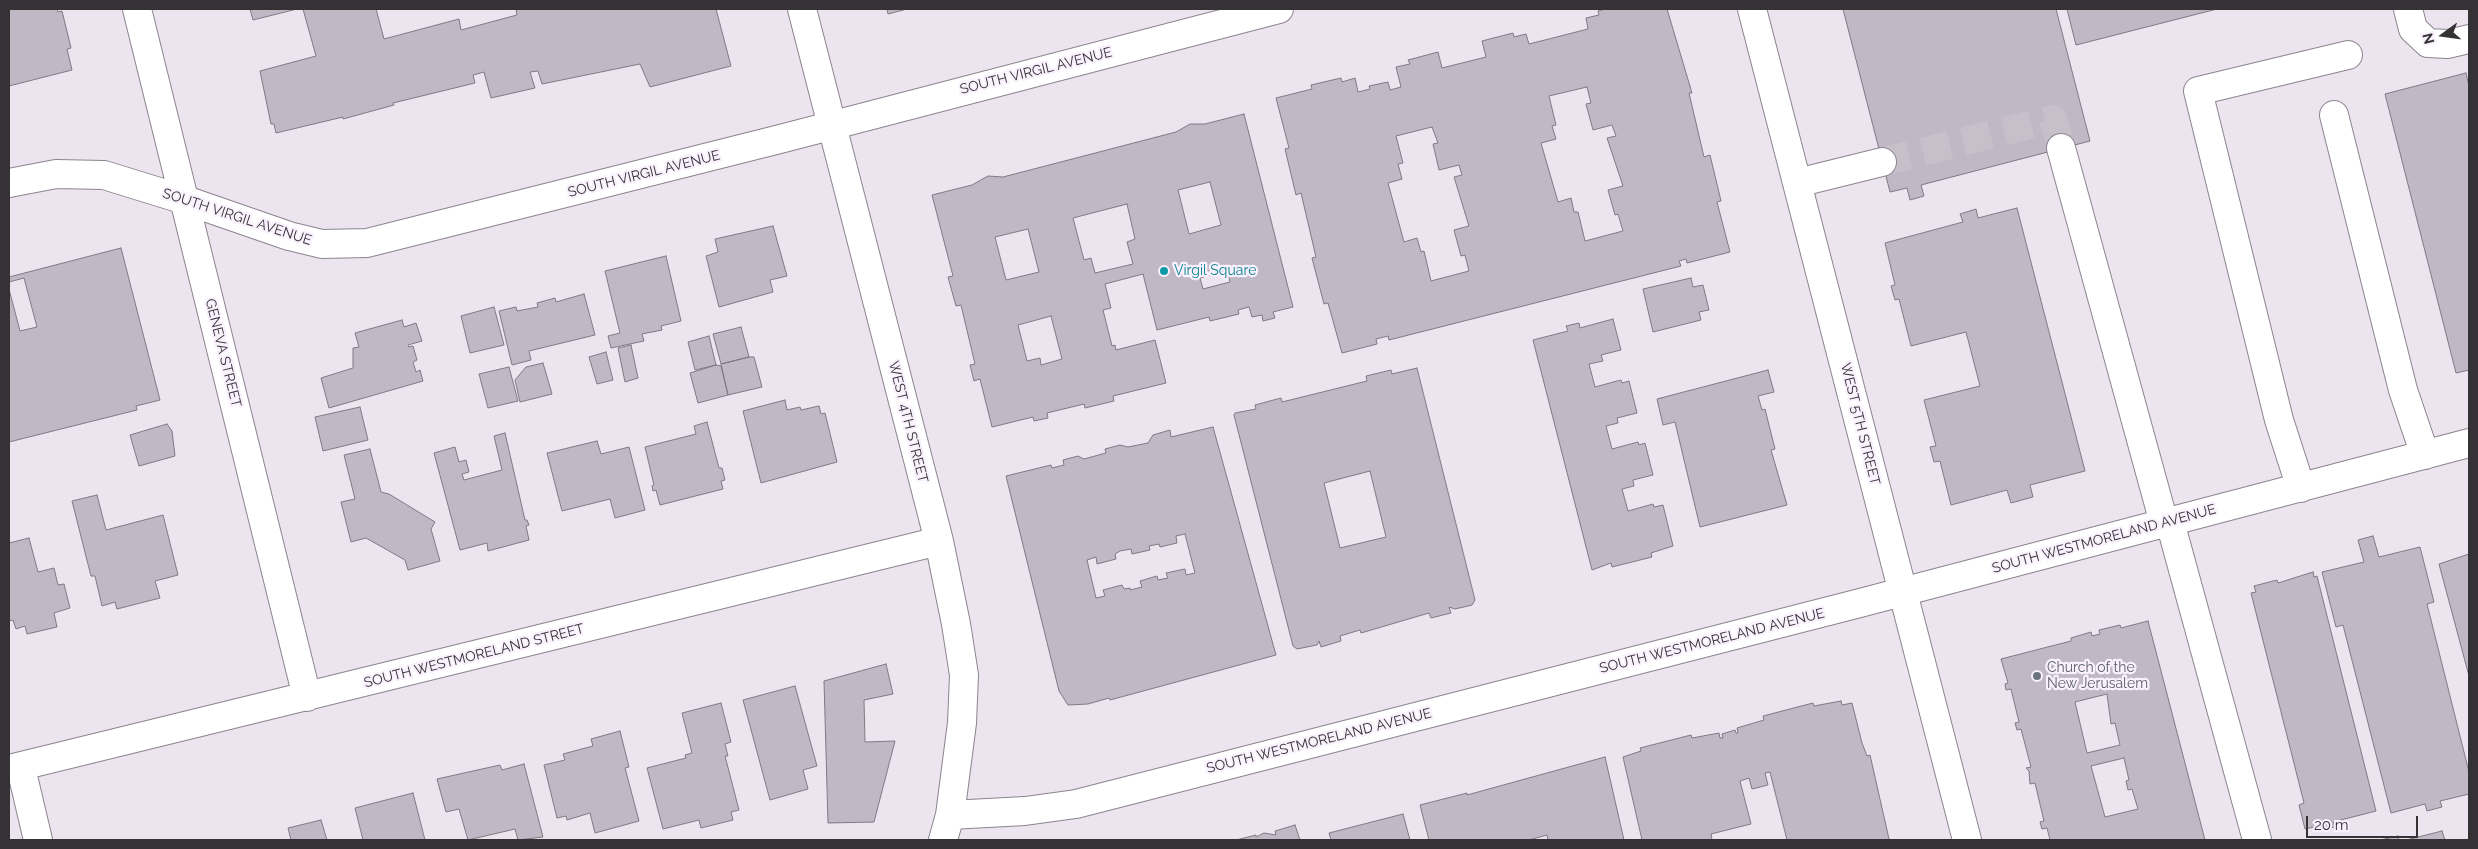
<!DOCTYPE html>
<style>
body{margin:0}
#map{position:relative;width:2478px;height:849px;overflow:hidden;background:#ece4ef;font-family:Raleway,sans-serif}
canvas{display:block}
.frame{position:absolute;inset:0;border:10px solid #353236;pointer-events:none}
.north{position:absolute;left:2418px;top:10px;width:50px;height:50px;-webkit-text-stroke:4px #f9f1fd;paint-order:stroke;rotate:256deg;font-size:14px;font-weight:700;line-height:20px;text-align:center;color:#353236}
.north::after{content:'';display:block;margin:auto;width:18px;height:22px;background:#353236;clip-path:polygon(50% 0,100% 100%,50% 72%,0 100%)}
.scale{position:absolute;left:2306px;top:816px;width:112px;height:22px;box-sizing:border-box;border:2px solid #353236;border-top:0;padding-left:6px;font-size:15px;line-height:18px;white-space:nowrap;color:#353236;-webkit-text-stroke:4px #f9f1fd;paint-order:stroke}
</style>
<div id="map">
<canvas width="2478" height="849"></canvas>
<div class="frame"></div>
<div class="north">N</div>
<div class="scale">20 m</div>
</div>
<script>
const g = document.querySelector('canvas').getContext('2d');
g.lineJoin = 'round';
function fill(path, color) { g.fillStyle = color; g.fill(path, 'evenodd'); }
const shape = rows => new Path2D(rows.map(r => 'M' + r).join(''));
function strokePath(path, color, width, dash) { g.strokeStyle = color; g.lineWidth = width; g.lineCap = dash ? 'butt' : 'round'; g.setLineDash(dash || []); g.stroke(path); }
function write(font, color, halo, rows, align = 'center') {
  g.font = font + ' Raleway,sans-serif'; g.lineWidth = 4.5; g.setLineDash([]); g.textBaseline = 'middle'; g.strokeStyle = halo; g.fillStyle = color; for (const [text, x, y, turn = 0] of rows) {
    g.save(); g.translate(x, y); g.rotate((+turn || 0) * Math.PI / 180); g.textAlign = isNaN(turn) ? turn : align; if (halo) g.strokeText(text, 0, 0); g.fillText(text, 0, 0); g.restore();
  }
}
const building = shape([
 [9,9,57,9,58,12,62,11,71,48,67,49,72,70,9,86,9,9],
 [250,9,297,9,253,20,250,9],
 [303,9,376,9,384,39,459,19,461,30,517,15,516,9,716,9,731,66,650,87,640,64,542,84,538,71,530,72,535,88,491,98,484,72,473,75,475,83,393,103,394,105,343,119,343,117,276,133,274,124,271,124,260,71,316,56,303,9],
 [887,9,907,9,888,14,887,9],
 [1605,9,1667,9,1692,93,1689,93,1704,157,1710,155,1721,201,1717,202,1730,252,1687,263,1686,259,1679,261,1681,266,1389,340,1388,336,1376,339,1377,344,1342,353,1328,303,1324,304,1312,258,1316,257,1301,193,1296,195,1285,149,1289,148,1276,98,1312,89,1311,85,1341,78,1342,82,1355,78,1358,92,1370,89,1369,86,1388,82,1390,90,1401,87,1396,67,1410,64,1408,60,1438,52,1442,68,1486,57,1482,41,1513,33,1514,37,1526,34,1529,44,1588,29,1586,18,1599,15,1598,11,1605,9],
 [1587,87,1591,103,1586,104,1593,130,1612,125,1616,136,1607,138,1623,186,1608,190,1615,215,1618,214,1623,231,1585,241,1578,212,1574,212,1571,198,1558,202,1541,143,1556,139,1552,126,1556,125,1549,96,1587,87],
 [1432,127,1438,143,1433,144,1439,170,1459,165,1462,175,1454,177,1469,226,1454,230,1461,256,1465,255,1469,271,1431,281,1424,251,1421,252,1417,238,1404,242,1388,183,1402,179,1398,164,1403,163,1396,136,1432,127],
 [1843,9,2056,9,2090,141,1921,185,1924,196,1910,200,1907,188,1890,192,1843,9],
 [2067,9,2217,9,2076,45,2067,9],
 [2466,73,2469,86,2469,370,2456,373,2385,94,2466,73],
 [1244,114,1293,307,1273,312,1275,318,1263,321,1262,315,1252,317,1249,307,1238,310,1239,314,1210,321,1209,317,1157,330,1143,274,1105,284,1111,308,1103,310,1112,346,1115,345,1116,350,1155,340,1166,383,1113,396,1114,401,1085,408,1084,404,1047,413,1048,418,1034,421,1033,417,992,427,980,379,974,381,970,365,975,364,961,305,956,306,948,277,953,276,932,195,972,185,988,176,1003,177,1176,132,1190,124,1205,124,1244,114],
 [1210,182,1221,225,1189,234,1178,190,1210,182],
 [1127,204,1135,239,1127,242,1133,264,1095,273,1091,258,1084,260,1073,218,1127,204],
 [1028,229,1039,272,1006,280,995,237,1028,229],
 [1227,270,1230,282,1203,289,1200,278,1227,270],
 [1051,316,1062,359,1041,365,1040,358,1027,361,1018,325,1051,316],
 [2017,208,2085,471,2030,485,2033,497,2011,503,2007,490,1951,505,1940,461,1934,462,1930,447,1936,446,1924,400,1980,386,1966,332,1911,346,1899,299,1895,300,1891,286,1895,285,1885,243,1963,222,1960,214,1976,209,1978,218,2017,208],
 [773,226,787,276,770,280,773,292,719,307,706,256,718,252,715,239,773,226],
 [121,248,160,400,136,406,137,410,9,442,9,289,20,331,37,327,24,278,9,282,9,277,121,248],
 [666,256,681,321,661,326,662,330,642,334,644,341,611,348,608,336,620,333,605,271,666,256],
 [1691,278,1693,287,1703,285,1709,310,1699,312,1701,320,1653,332,1643,289,1691,278],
 [584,294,595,335,529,351,531,360,512,365,499,311,516,307,517,311,538,307,537,303,555,298,556,302,584,294],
 [494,307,504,345,470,353,461,316,494,307],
 [1613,319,1621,350,1601,355,1603,361,1589,364,1595,387,1621,380,1622,383,1629,381,1637,413,1617,418,1618,423,1606,426,1612,449,1638,442,1639,445,1645,443,1653,475,1633,480,1634,486,1622,489,1628,511,1653,504,1654,507,1663,505,1673,546,1651,553,1652,557,1612,567,1611,563,1592,570,1533,340,1568,331,1566,326,1579,323,1580,328,1613,319],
 [402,320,404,327,416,323,422,341,408,345,409,347,413,346,417,360,413,362,416,372,420,370,423,381,329,408,321,378,353,368,353,348,359,347,355,333,402,320],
 [741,327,749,357,721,364,713,334,741,327],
 [709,336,716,365,695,370,688,342,709,336],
 [631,345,638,378,625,382,618,348,631,345],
 [606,352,613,380,597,384,589,357,606,352],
 [749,357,754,357,762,387,728,395,721,364,749,357],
 [543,363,552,394,520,402,515,380,526,367,543,363],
 [716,365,721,366,728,395,698,403,690,373,716,365],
 [509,367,518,401,488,408,479,374,509,367],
 [1417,368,1475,600,1472,605,1455,609,1449,607,1451,613,1431,618,1429,613,1361,633,1360,630,1340,636,1341,641,1321,647,1319,641,1317,645,1297,649,1293,646,1234,415,1235,413,1256,409,1255,405,1281,398,1282,402,1367,381,1366,376,1391,370,1392,374,1417,368],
 [1370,471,1386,537,1340,548,1324,483,1370,471],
 [1768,370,1774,392,1758,396,1762,410,1765,409,1775,449,1771,450,1787,505,1700,527,1675,422,1663,425,1657,399,1768,370],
 [785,400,787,410,800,407,801,410,819,406,821,414,825,413,837,462,761,483,743,411,785,400],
 [360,407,368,440,323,451,315,417,360,407],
 [707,422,719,468,722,468,725,480,721,481,723,489,660,505,656,490,653,491,652,486,654,485,645,447,696,434,694,426,707,422],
 [167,424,172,431,175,456,139,466,130,435,167,424],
 [1213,427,1276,655,1110,700,1109,698,1088,704,1068,705,1059,691,1006,476,1051,465,1052,468,1064,465,1063,460,1078,456,1084,459,1106,453,1105,449,1120,445,1128,447,1148,443,1153,435,1170,430,1171,437,1213,427],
 [1185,534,1195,573,1186,575,1185,569,1166,573,1168,578,1158,580,1157,576,1140,581,1142,587,1130,590,1130,588,1124,589,1122,585,1103,590,1105,596,1096,598,1087,560,1096,557,1097,564,1116,559,1115,554,1120,551,1131,549,1132,554,1150,550,1149,546,1159,544,1160,547,1177,543,1176,536,1185,534],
 [505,433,525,520,527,520,529,525,526,526,529,540,488,551,487,543,460,550,434,453,455,447,459,462,466,460,469,472,462,474,464,480,502,470,494,436,505,433],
 [597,441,601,454,629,447,645,510,615,518,610,499,562,511,547,453,597,441],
 [370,449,381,492,389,494,435,522,431,529,440,561,408,570,405,560,366,538,351,542,341,502,355,499,344,455,370,449],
 [97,495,106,530,163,515,178,575,155,581,160,598,117,609,115,602,102,606,95,576,91,576,72,501,97,495],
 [2373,536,2379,557,2420,547,2434,602,2427,604,2469,772,2469,794,2440,801,2442,807,2427,811,2425,804,2391,813,2343,625,2336,627,2322,572,2364,562,2358,540,2373,536],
 [29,538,38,572,54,568,58,585,64,584,70,608,54,613,57,627,27,634,25,626,16,629,13,620,9,621,9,543,29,538],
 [2469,554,2469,676,2439,564,2469,554],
 [2313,572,2314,577,2317,576,2376,811,2333,822,2335,827,2320,830,2319,826,2305,829,2299,805,2304,803,2251,593,2256,592,2254,586,2277,580,2278,583,2313,572],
 [2148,621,2205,840,2050,840,2047,828,2042,829,2040,822,2044,821,2035,783,2030,784,2029,771,2026,768,2031,767,2021,729,2017,730,2015,723,2019,722,2011,689,2006,690,2005,684,2008,683,2001,659,2071,641,2071,638,2091,632,2092,636,2100,634,2099,630,2120,625,2121,628,2148,621],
 [2107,694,2111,724,2115,723,2120,745,2087,753,2075,702,2107,694],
 [2124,758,2129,780,2126,781,2128,790,2132,789,2138,809,2105,817,2091,766,2124,758],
 [886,664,893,694,864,700,865,742,895,741,874,822,828,823,824,681,886,664],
 [795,686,817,766,803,770,808,789,770,800,743,700,795,686],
 [1841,701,1842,705,1852,703,1862,743,1867,756,1870,755,1889,839,1892,840,1787,840,1770,772,1765,773,1768,785,1752,789,1749,778,1740,781,1751,824,1711,834,1712,840,1642,840,1623,757,1641,751,1640,748,1691,735,1692,738,1719,733,1720,738,1723,738,1722,734,1735,730,1736,733,1738,733,1737,728,1764,720,1763,716,1813,703,1814,706,1841,701],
 [721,703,731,742,725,744,728,756,725,756,739,810,731,812,733,820,701,828,699,820,663,829,647,768,686,758,685,755,692,753,682,713,721,703],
 [620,731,629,767,625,768,639,821,595,833,590,813,567,820,566,816,557,818,544,765,565,760,563,754,593,746,591,739,620,731],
 [1605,757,1624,840,1548,840,1547,835,1529,840,1429,840,1420,805,1467,793,1467,795,1605,757],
 [524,764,543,837,518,840,515,829,468,840,459,809,446,812,437,779,500,765,502,770,524,764],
 [413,793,425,840,363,840,355,808,413,793],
 [1403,814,1410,840,1331,840,1329,833,1403,814],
 [321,820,327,840,291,840,288,828,321,820],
 [1295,825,1300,840,1236,840,1256,835,1256,837,1264,833,1276,835,1275,831,1295,825],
 [2442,831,2445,840,2406,840,2442,831],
 [2398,836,2399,840,2380,840,2398,836]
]);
fill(building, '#c0b8c4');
strokePath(building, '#807983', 1);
strokePath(shape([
 [1882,162,2053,119,2061,148]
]), '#c7c0ca', 28, [28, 14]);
const minor = shape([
 [137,9,307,697],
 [802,9,939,541,956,624,964,675,962,723,950,815,943,840],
 [1752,9,1967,840],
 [2408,9,2413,29,2428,43,2448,44,2469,39],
 [2334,115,2403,390,2425,455],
 [2061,148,2164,523],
 [1797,183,1882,162],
 [2301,488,2279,420,2198,91,2348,55],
 [2170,522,2257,840],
 [21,768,38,840],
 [9,769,939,541],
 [950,815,1025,811,1076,804,1860,603,2469,443]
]);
const major = shape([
 [9,183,56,174,104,175,185,200,289,236,322,244,367,243,784,138,1279,9]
]);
strokePath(minor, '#8c848f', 30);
strokePath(major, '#8c848f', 30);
strokePath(minor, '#fff', 28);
strokePath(major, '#fff', 28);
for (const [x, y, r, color] of [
 [1164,271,5,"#0f9aa8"],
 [2037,676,5,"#6b7280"]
]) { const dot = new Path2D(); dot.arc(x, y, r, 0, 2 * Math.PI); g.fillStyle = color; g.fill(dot); strokePath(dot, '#f9f1fd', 2); }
write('14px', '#353236', '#f9f1fd', [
 ["SOUTH VIRGIL AVENUE",1036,71,-14],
 ["SOUTH VIRGIL AVENUE",644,174,-14],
 ["SOUTH VIRGIL AVENUE",237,217,18],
 ["GENEVA STREET",223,353,76],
 ["WEST 4TH STREET",908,422,76],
 ["WEST 5TH STREET",1860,424,76],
 ["SOUTH WESTMORELAND AVENUE",2104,539,-15],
 ["SOUTH WESTMORELAND AVENUE",1712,641,-14],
 ["SOUTH WESTMORELAND STREET",474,656,-14],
 ["SOUTH WESTMORELAND AVENUE",1319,741,-14]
]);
write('14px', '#0d838f', '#f9f1fd', [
 ["Virgil Square",1174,271]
], 'left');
write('14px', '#5b616d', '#f9f1fd', [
 ["Church of the",2047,668],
 ["New Jerusalem",2047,684]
], 'left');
</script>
